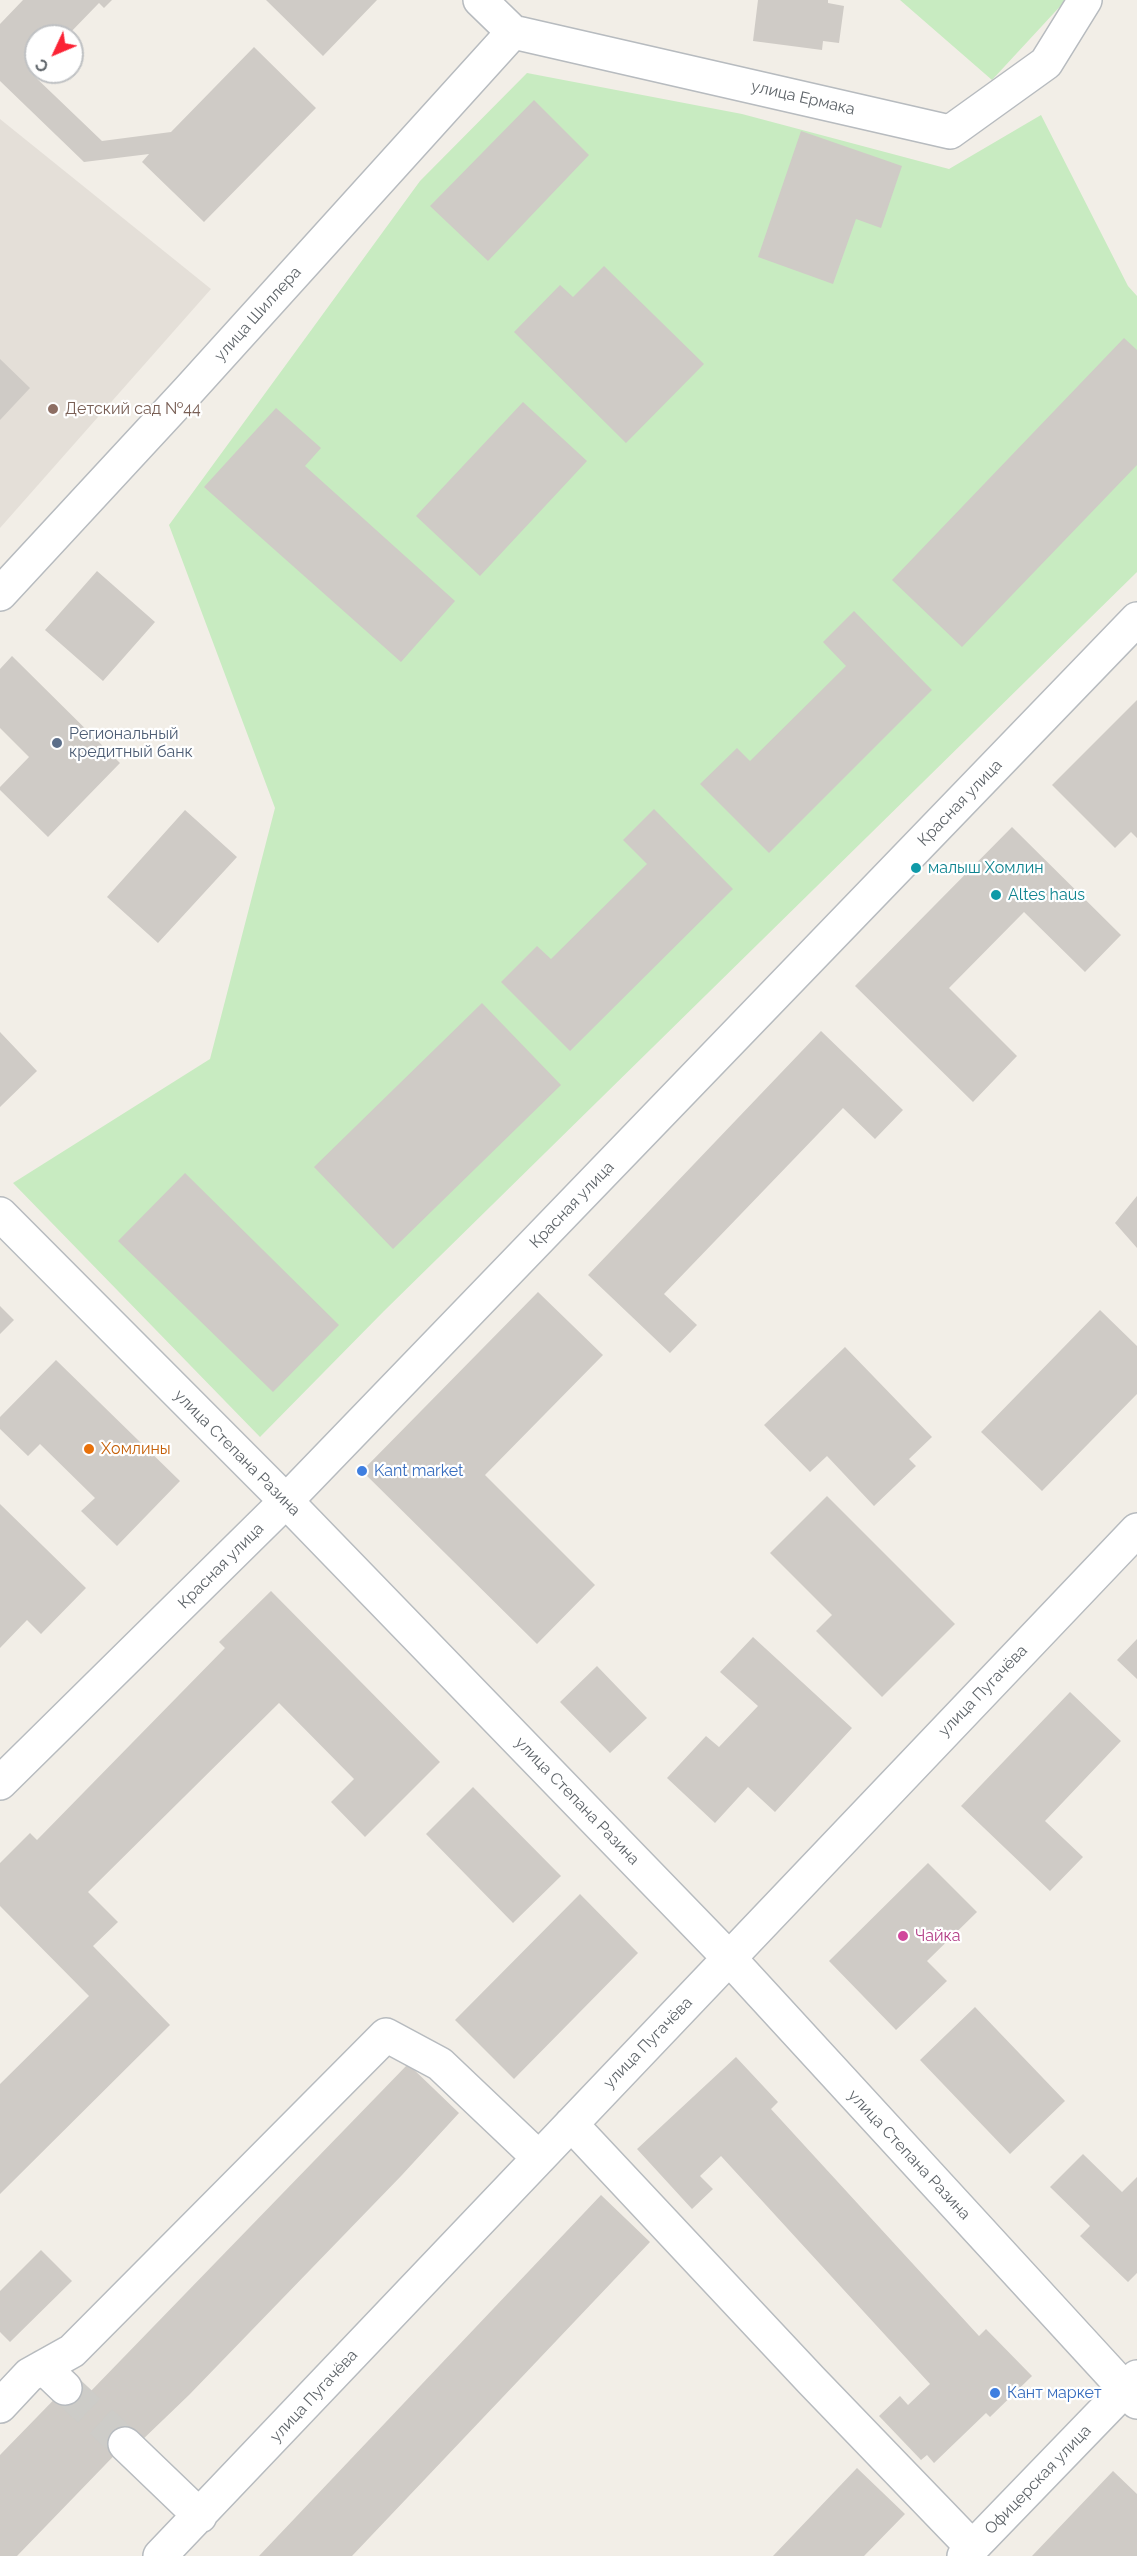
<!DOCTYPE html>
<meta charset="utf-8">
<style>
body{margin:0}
#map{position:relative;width:1137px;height:2556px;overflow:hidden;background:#f2eee7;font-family:Raleway,sans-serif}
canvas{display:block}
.north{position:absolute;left:24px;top:24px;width:60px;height:60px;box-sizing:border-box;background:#fff;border:2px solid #bfc1c3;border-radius:50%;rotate:226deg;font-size:16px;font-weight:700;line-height:24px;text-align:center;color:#5e6469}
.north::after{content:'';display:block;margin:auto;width:21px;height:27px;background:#fb2335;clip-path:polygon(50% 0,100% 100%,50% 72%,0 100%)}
</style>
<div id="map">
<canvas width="1137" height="2556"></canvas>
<div class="north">С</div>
</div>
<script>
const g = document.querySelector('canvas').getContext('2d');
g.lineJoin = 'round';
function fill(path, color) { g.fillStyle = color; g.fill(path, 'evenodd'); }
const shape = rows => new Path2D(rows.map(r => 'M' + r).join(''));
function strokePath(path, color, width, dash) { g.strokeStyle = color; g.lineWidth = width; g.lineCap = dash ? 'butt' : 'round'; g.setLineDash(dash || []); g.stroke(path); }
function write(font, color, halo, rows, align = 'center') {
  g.font = font + ' Raleway,sans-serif'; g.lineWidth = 4.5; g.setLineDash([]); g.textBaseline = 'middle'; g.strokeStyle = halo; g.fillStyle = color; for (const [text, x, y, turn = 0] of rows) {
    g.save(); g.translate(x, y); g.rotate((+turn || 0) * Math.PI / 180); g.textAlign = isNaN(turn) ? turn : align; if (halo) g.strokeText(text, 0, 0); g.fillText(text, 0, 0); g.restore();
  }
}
fill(shape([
 [0,119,211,289,0,528]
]), '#e4dfd8');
fill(shape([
 [900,0,1066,0,992,80],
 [527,73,742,114,949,169,1041,115,1128,286,1137,296,1137,572,384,1311,260,1437,13,1183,210,1059,275,808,169,525,420,181]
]), '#c8ebc1');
fill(shape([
 [23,0,112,0,104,8,99,3,67,36,36,36,36,68,31,73,102,141,171,132,254,47,316,108,204,222,142,162,149,154,84,162,0,81,0,24],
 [266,0,377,0,323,56],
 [758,0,828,0,828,3,844,6,839,43,823,41,822,50,753,41],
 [534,100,589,155,488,261,430,206],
 [801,131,902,166,881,228,856,219,833,284,758,257],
 [604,266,704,364,626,443,514,332,560,285,573,297],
 [1124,338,1137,350,1137,465,962,647,892,580],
 [0,359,30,388,0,420],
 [523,402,587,461,480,576,416,516],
 [276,408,321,448,305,466,455,601,401,662,204,487],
 [97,571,155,622,103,681,45,630],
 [854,611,932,690,769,853,700,784,737,748,750,761,846,666,823,642],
 [12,656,120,763,48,837,0,790,0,787,29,757,0,728,0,669],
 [1137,700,1137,838,1131,832,1115,848,1052,785],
 [654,809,733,889,570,1051,501,982,537,946,551,959,647,864,623,840],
 [185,810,237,857,158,943,107,897],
 [1012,827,1121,935,1085,972,1024,912,949,988,1017,1056,973,1102,855,986],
 [482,1003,561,1085,393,1249,314,1167],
 [821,1031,903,1110,875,1139,843,1108,664,1294,697,1325,670,1353,588,1275],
 [0,1032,37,1071,0,1107],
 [185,1173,339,1325,273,1392,118,1241],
 [1137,1196,1137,1248,1115,1223],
 [538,1292,603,1355,485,1475,595,1585,537,1644,362,1471],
 [0,1306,14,1320,0,1334],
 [1100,1310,1137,1346,1137,1394,1042,1491,981,1432],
 [845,1347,932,1437,909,1459,916,1466,874,1506,827,1456,810,1472,764,1425],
 [56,1360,180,1481,117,1546,81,1511,95,1498,40,1444,28,1456,0,1429,0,1417],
 [827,1496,955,1624,882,1697,816,1631,832,1615,770,1553],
 [0,1504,86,1588,41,1634,27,1620,0,1648],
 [271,1591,440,1762,365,1837,331,1802,354,1779,279,1703,88,1892,118,1922,93,1946,170,2025,0,2194,0,2084,89,1996,0,1906,0,1863,30,1833,37,1840,225,1648,219,1642],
 [753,1637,852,1728,775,1812,748,1787,715,1823,667,1778,706,1736,719,1747,758,1706,720,1672],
 [1137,1639,1137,1679,1117,1660],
 [597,1666,647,1718,610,1753,560,1702],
 [1070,1692,1121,1741,1045,1821,1083,1857,1050,1891,961,1806],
 [473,1787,561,1876,513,1923,426,1834],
 [928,1863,977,1912,927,1961,947,1981,896,2030,829,1961],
 [580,1894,638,1953,514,2079,455,2020],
 [975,2007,1065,2101,1010,2154,920,2060],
 [736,2057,778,2102,771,2109,979,2336,986,2329,1032,2376,990,2417,986,2413,934,2463,927,2455,921,2460,879,2416,900,2396,908,2405,930,2384,721,2156,700,2176,713,2189,692,2209,637,2149],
 [408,2064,459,2113,402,2175,189,2395,139,2443,133,2436,17,2556,0,2556,0,2455,74,2379,89,2393],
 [1083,2154,1122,2192,1137,2177,1137,2273,1128,2282,1080,2236,1090,2226,1050,2187],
 [601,2195,650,2242,352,2556,259,2556],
 [41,2250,72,2281,10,2342,0,2332,0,2291],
 [857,2468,905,2514,864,2556,773,2556],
 [1113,2471,1137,2494,1137,2556,1032,2556]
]), '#cfcbc6');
strokePath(shape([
 [65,2388,125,2444]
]), '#cdccc8', 33, [33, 16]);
const minor = shape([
 [480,0,513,32,950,132,1046,63,1085,0],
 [0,594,188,391,513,32],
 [0,1214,286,1501,729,1958,1137,2402],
 [0,1783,286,1501,1137,619],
 [571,2124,811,2380,972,2547],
 [43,2367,65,2388],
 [0,2406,29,2375,72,2351,386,2035,440,2064,539,2158],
 [125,2444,200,2516],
 [160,2556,1137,1530],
 [964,2556,1137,2377]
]);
strokePath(minor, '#b7bbbf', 36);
strokePath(minor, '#fff', 33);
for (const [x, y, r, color] of [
 [53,409,6,"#8d6e63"],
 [57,743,6,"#5c6f8a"],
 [916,868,6,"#0f9aa8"],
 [996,895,6,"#0f9aa8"],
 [89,1449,6,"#e8710a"],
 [362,1471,6,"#3f7fe0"],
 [903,1936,6,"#d1479c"],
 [995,2393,6,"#3f7fe0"]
]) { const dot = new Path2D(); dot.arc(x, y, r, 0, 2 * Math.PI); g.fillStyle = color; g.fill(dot); strokePath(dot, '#fff', 2); }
write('16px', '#5e6469', '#fff', [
 ["улица Ермака",803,98,13],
 ["улица Шиллера",258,314,-48],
 ["Красная улица",960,803,-46],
 ["Красная улица",572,1205,-46],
 ["улица Степана Разина",237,1453,45],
 ["Красная улица",221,1566,-45],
 ["улица Пугачёва",983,1691,-46],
 ["улица Степана Разина",577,1801,46],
 ["улица Пугачёва",648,2043,-46],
 ["улица Степана Разина",909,2155,47],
 ["улица Пугачёва",314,2396,-47],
 ["Офицерская улица",1038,2480,-46]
]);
write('16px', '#785e54', '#fff', [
 ["Детский сад №44",65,409]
], 'left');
write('16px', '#4e5e75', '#fff', [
 ["Региональный",69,734],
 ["кредитный банк",69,752]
], 'left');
write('16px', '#0d838f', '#fff', [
 ["малыш Хомлин",928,868],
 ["Altes haus",1008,895]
], 'left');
write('16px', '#c56008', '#fff', [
 ["Хомлины",101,1449]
], 'left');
write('16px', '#366cbe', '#fff', [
 ["Kant market",374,1471],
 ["Кант маркет",1007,2393]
], 'left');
write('16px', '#b23c85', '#fff', [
 ["Чайка",915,1936]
], 'left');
</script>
